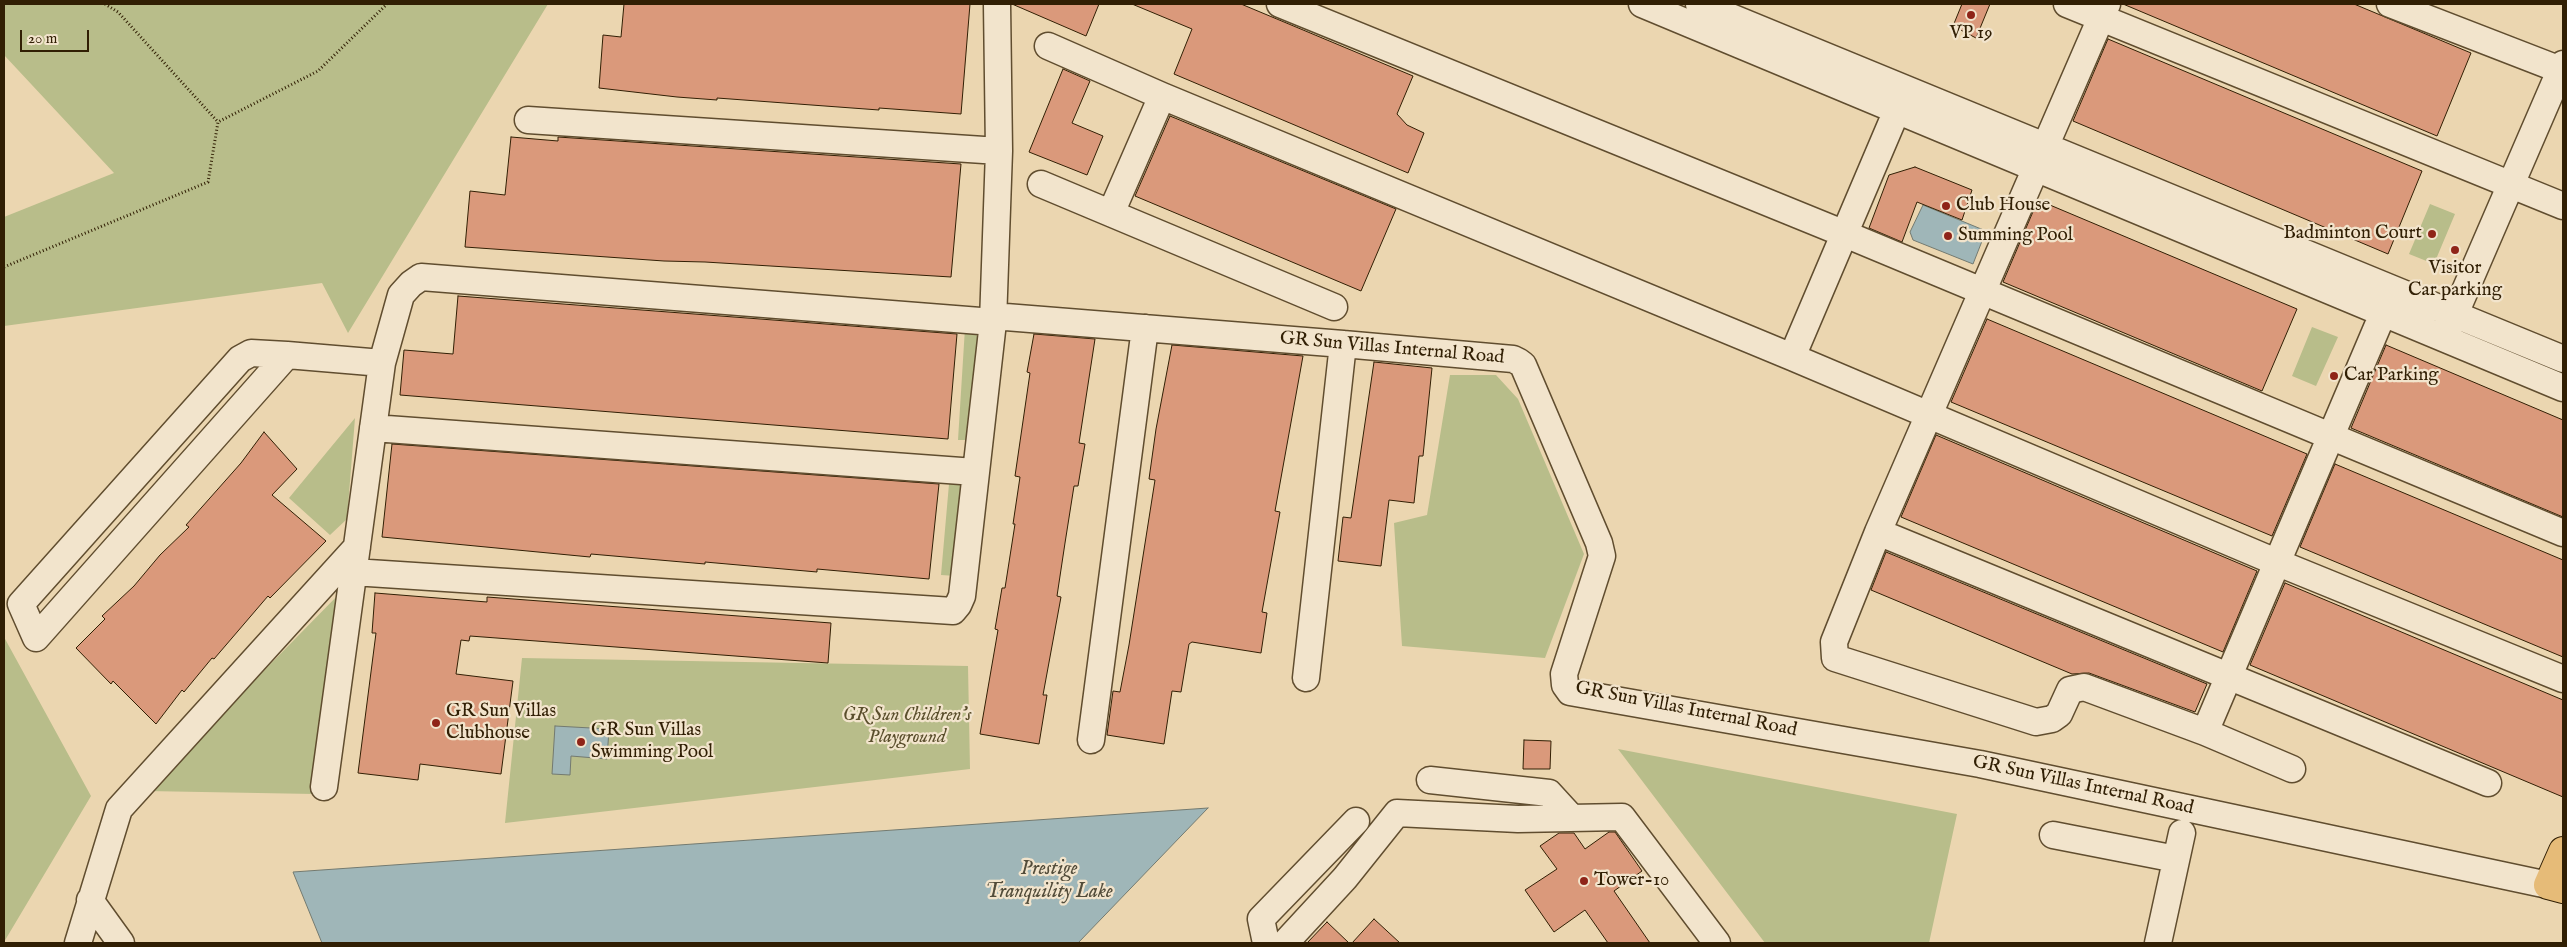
<!DOCTYPE html>
<style>
body{margin:0}
#map{position:relative;width:2567px;height:947px;overflow:hidden;background:#ebd6b0;font-family:"IM FELL English",serif}
canvas{display:block}
.frame{position:absolute;inset:0;border:5px solid #311f04;pointer-events:none}
.scale{position:absolute;left:20px;top:30px;width:69px;height:22px;box-sizing:border-box;border:2px solid #311f04;border-top:0;padding-left:6px;font-size:15px;line-height:18px;white-space:nowrap;color:#311f04;-webkit-text-stroke:4px #f2e4cc;paint-order:stroke}
</style>
<div id="map">
<canvas width="2567" height="947"></canvas>
<div class="frame"></div>
<div class="scale">20 m</div>
</div>
<script>
const g = document.querySelector('canvas').getContext('2d');
g.lineJoin = 'round';
function fill(path, color) { g.fillStyle = color; g.fill(path, 'evenodd'); }
const shape = rows => new Path2D(rows.map(r => 'M' + r).join(''));
function strokePath(path, color, width, dash) { g.strokeStyle = color; g.lineWidth = width; g.lineCap = dash ? 'butt' : 'round'; g.setLineDash(dash || []); g.stroke(path); }
function write(font, color, halo, rows, align = 'center') {
  g.font = font + ' "IM FELL English",serif'; g.lineWidth = 4.5; g.setLineDash([]); g.textBaseline = 'middle'; g.strokeStyle = halo; g.fillStyle = color; for (const [text, x, y, turn = 0] of rows) {
    g.save(); g.translate(x, y); g.rotate((+turn || 0) * Math.PI / 180); g.textAlign = isNaN(turn) ? turn : align; if (halo) g.strokeText(text, 0, 0); g.fillText(text, 0, 0); g.restore();
  }
}
fill(shape([
 [4,4,548,4,348,333,322,283,4,326,4,217,114,173,4,55],
 [2430,204,2455,214,2434,264,2409,254],
 [2312,327,2338,337,2316,386,2292,376],
 [965,328,980,329,973,440,958,440],
 [1450,375,1496,375,1518,399,1584,554,1545,658,1402,646,1394,523,1427,515],
 [355,418,347,519,330,535,289,498],
 [949,484,963,485,956,576,941,575],
 [343,590,314,794,146,791],
 [4,637,91,796,4,942],
 [522,658,968,666,970,769,505,823],
 [1618,749,1957,814,1929,943,1765,943]
]), '#b8bd8a');
const water = shape([
 [1923,205,1986,231,1973,264,1913,240,1910,232,1923,205],
 [555,726,609,729,607,759,571,756,570,775,552,774,555,726],
 [1208,808,1078,943,322,943,293,872,1208,808]
]);
fill(water, '#9fb6b8');
strokePath(water, '#737a70', 1);
const building = shape([
 [624,4,970,4,961,114,879,108,879,110,717,98,717,100,677,97,599,88,603,35,621,37,624,4],
 [1012,4,1099,4,1086,36,1012,4],
 [1132,4,1241,4,1413,76,1397,114,1407,125,1424,133,1408,173,1174,74,1192,29,1132,4],
 [1962,4,1990,4,1976,38,1953,26,1962,4],
 [2123,4,2354,4,2471,53,2437,136,2123,4],
 [2108,39,2422,171,2388,254,2073,121,2108,39],
 [1063,69,1090,81,1072,123,1103,136,1087,175,1029,152,1063,69],
 [1170,116,1396,209,1361,291,1135,196,1170,116],
 [511,137,558,141,558,137,961,164,951,277,705,262,664,261,465,247,470,191,505,195,511,137],
 [1915,167,1972,190,1962,220,1917,202,1902,242,1869,228,1889,175,1915,167],
 [2038,200,2297,309,2262,391,2003,282,2038,200],
 [458,296,957,334,948,439,400,395,404,350,453,354,458,296],
 [1987,319,2307,454,2272,536,1951,402,1987,319],
 [1034,334,1095,339,1079,443,1085,444,1078,486,1074,486,1065,543,1057,596,1061,597,1043,695,1047,695,1039,744,980,734,998,630,995,629,1002,588,1005,588,1015,524,1013,524,1020,477,1015,476,1030,373,1027,372,1034,334],
 [1172,345,1303,356,1275,511,1280,512,1262,612,1267,613,1261,653,1192,642,1189,644,1181,692,1172,691,1164,744,1107,735,1113,691,1120,692,1129,645,1155,480,1149,479,1156,429,1172,345],
 [2386,345,2563,420,2563,517,2351,428,2386,345],
 [1374,362,1432,368,1423,456,1419,456,1414,503,1389,500,1381,566,1338,561,1343,517,1351,518,1374,362],
 [264,432,297,469,272,495,326,541,270,598,268,596,214,659,212,658,184,692,182,690,156,724,113,681,111,684,76,648,105,619,102,616,134,586,160,555,189,527,186,525,241,463,264,432],
 [1936,435,2257,571,2223,652,1901,517,1936,435],
 [392,444,939,484,929,579,817,569,817,572,705,562,705,564,591,554,590,557,382,537,392,444],
 [2335,464,2563,560,2563,657,2300,547,2335,464],
 [1886,552,2207,684,2195,712,2089,673,2072,674,1871,590,1886,552],
 [2285,583,2563,700,2563,797,2250,665,2285,583],
 [375,593,487,602,487,597,831,623,828,663,470,636,469,641,461,640,456,674,513,681,501,774,420,764,418,780,358,773,376,633,372,633,375,593],
 [1524,740,1551,741,1550,769,1523,769,1524,740],
 [1609,832,1615,832,1642,871,1614,891,1650,943,1608,943,1585,910,1554,932,1525,890,1557,869,1540,846,1559,833,1574,833,1585,849,1609,832],
 [1374,919,1400,943,1352,943,1374,919],
 [1327,922,1349,943,1307,943,1327,922]
]);
fill(building, '#da997b');
strokePath(building, '#311f04', 1);
const minor = shape([
 [1280,4,1845,234,2563,533],
 [1642,4,2563,388],
 [1699,4,2563,359],
 [2067,4,2563,206],
 [2107,4,1878,532,1834,642,1835,658,2036,722,2052,719,2059,714,2070,690,2084,687,2205,732],
 [2390,4,2563,71],
 [1048,46,1162,96,1792,357,2276,562,2563,679],
 [528,120,999,151],
 [1041,184,1334,307],
 [1111,213,1162,96],
 [993,316,1343,344,1513,359,1519,362,1523,365,1599,543,1602,556,1564,674,1565,685,1570,692,1980,764,2548,885],
 [2448,330,2563,64],
 [287,355,36,638,21,604,240,359,251,353,287,355,382,363],
 [1792,357,1903,96],
 [373,428,975,472],
 [1878,532,2488,783],
 [353,572,953,611,958,605,962,596,993,322,999,151,997,4],
 [1306,678,1343,344],
 [1091,740,1145,328],
 [2292,769,2205,732,2390,297],
 [1430,780,1549,793,1571,817],
 [324,787,382,363,401,295,411,284,421,277,993,322],
 [2053,835,2176,859],
 [90,900,121,943],
 [78,943,119,809,357,547],
 [1266,943,1261,919,1356,821],
 [1285,943,1345,878,1397,813,1518,819,1622,817,1717,943],
 [2158,943,2182,833]
]);
const major = shape([
 [2563,851,2548,885,2563,889]
]);
strokePath(minor, '#604d2f', 29);
strokePath(major, '#311f04', 30);
strokePath(shape([
 [105,4,118,12,218,122],
 [4,267,208,182,218,122,318,71,387,4]
]), '#311f04', 3, [1, 2.5]);
strokePath(minor, '#f2e4cc', 26);
strokePath(major, '#e6bb78', 28);
for (const [x, y, r, color] of [
 [1971,15,5,"#8f2418"],
 [1946,206,5,"#8f2418"],
 [2432,234,5,"#8f2418"],
 [1948,236,5,"#8f2418"],
 [2455,250,5,"#8f2418"],
 [2334,376,5,"#8f2418"],
 [436,723,5,"#8f2418"],
 [581,742,5,"#8f2418"],
 [1584,881,5,"#8f2418"]
]) { const dot = new Path2D(); dot.arc(x, y, r, 0, 2 * Math.PI); g.fillStyle = color; g.fill(dot); strokePath(dot, '#f2e4cc', 2); }
write('19px', '#311f04', '#f2e4cc', [
 ["VP 19",1971,34,"center"],
 ["Club House",1956,206],
 ["Badminton Court",2422,234,"right"],
 ["Summing Pool",1958,236],
 ["Visitor",2455,269,"center"],
 ["Car parking",2455,291,"center"],
 ["Car Parking",2344,376],
 ["GR Sun Villas",446,712],
 ["Clubhouse",446,734],
 ["GR Sun Villas",591,731],
 ["Swimming Pool",591,753],
 ["Tower-10",1594,881]
], 'left');
write('19px', '#311f04', '#f2e4cc', [
 ["GR Sun Villas Internal Road",1392,349,5],
 ["GR Sun Villas Internal Road",1686,710,11],
 ["GR Sun Villas Internal Road",2083,786,12]
]);
write('italic 19px', '#5a4e2c', '#f2e4cc', [
 ["GR Sun Children's",907,716],
 ["Playground",907,738]
]);
write('italic 20px', '#524c3a', '#f2e4cc', [
 ["Prestige",1049,870],
 ["Tranquility Lake",1049,893]
]);
</script>
